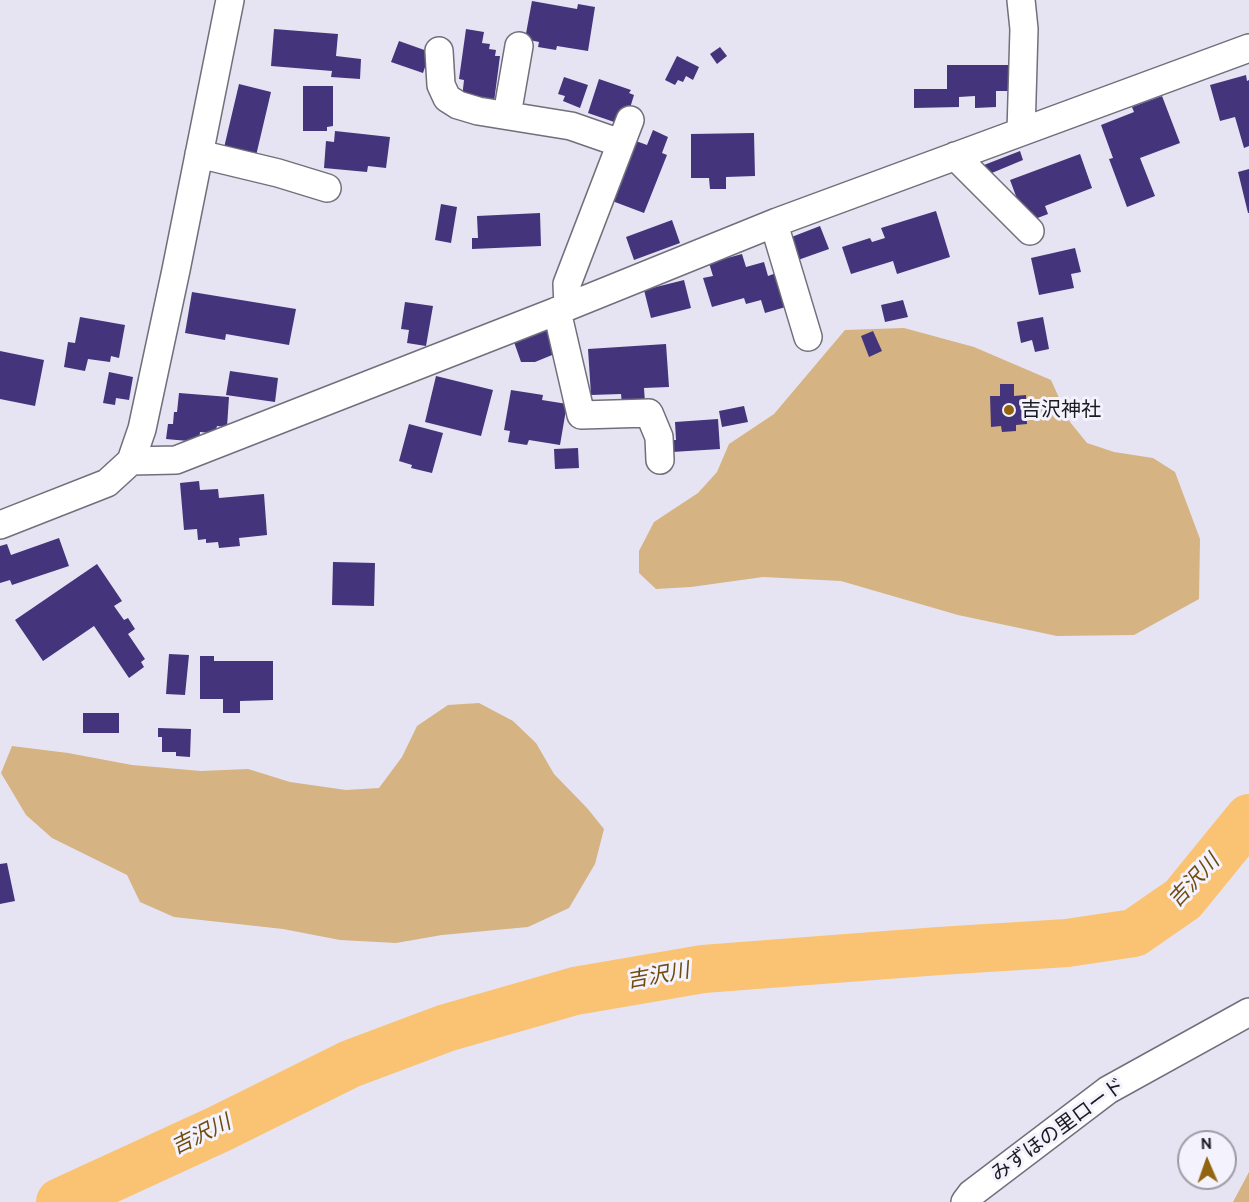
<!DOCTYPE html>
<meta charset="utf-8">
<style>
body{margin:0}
#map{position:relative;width:1249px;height:1202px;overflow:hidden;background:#e6e4f2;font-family:Cabin,sans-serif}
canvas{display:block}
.north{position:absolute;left:1177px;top:1130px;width:60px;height:60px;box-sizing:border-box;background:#f3f2fd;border:2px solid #9d9ca4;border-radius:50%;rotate:358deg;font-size:16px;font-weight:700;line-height:24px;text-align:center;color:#1b1a1f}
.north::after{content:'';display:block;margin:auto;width:21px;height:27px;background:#926410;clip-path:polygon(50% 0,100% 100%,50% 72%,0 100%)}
</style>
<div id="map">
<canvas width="1249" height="1202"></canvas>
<div class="north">N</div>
</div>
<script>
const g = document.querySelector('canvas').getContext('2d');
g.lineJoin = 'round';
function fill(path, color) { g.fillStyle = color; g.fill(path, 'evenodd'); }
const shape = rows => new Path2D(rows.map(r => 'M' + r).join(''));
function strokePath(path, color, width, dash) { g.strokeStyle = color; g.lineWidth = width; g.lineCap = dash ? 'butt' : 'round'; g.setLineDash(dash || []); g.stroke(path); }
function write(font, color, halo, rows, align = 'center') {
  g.font = font + ' Cabin,"Noto Sans JP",sans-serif'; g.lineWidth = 6; g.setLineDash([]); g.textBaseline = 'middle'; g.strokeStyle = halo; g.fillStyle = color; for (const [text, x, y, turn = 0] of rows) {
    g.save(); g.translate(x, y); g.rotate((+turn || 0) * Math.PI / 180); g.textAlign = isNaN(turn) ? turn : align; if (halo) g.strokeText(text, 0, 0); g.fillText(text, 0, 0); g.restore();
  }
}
fill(shape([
 [904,328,974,347,1051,380,1070,422,1087,443,1114,452,1153,458,1175,472,1200,539,1199,599,1134,635,1057,636,958,615,841,581,763,577,691,587,656,589,639,573,639,551,654,522,698,493,717,472,729,444,774,414,845,330],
 [479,703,513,721,536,743,554,774,587,808,604,829,595,864,569,908,528,927,442,935,396,943,340,940,283,929,174,917,140,902,127,875,52,838,26,815,1,773,12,746,68,753,132,765,201,771,248,769,290,782,346,790,379,788,402,757,417,726,448,705],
 [1249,1172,1249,1202,1233,1202]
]), '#d5b382');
strokePath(shape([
 [60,1202,219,1129,350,1064,446,1028,575,991,703,969,939,951,1067,943,1134,933,1183,899,1249,818]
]), '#fac373', 48);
fill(shape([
 [532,1,577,9,578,4,595,7,588,51,557,46,556,50,538,47,539,42,525,39],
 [274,29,338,34,336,56,361,59,360,79,331,77,332,71,271,66],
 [466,29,484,32,482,43,490,44,489,49,496,50,495,56,500,56,494,102,462,98,464,80,459,79],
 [399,41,430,52,423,73,391,62],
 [720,47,727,56,717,64,710,54],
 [677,56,699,67,693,80,686,76,683,82,678,80,675,85,665,80],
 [947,65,1014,65,1014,91,996,91,996,107,975,108,975,96,959,97,959,107,914,108,914,89,947,89],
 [1246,75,1247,81,1249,80,1249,146,1244,148,1235,117,1220,121,1210,85],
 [564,77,588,85,580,108,563,101,565,96,558,94],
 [599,79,631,90,629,93,634,95,630,108,625,107,620,124,588,113],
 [239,84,271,92,255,160,223,152],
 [303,86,333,86,333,126,327,127,327,131,303,131],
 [1162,96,1180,143,1140,158,1155,196,1127,207,1109,159,1113,158,1101,125,1134,112,1132,107],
 [653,130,668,137,662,153,667,155,644,213,607,199,636,141,647,145],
 [335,131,390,137,386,168,368,166,367,172,324,168,326,141,334,142],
 [754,133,755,176,726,177,726,189,710,189,709,178,691,178,691,134],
 [1020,151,1023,160,987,175,984,165],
 [1080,154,1092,188,1045,206,1048,214,1035,219,1032,212,1023,215,1010,180],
 [1249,169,1249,213,1248,213,1238,172],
 [441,204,457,207,451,243,435,240],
 [936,211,950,257,897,274,893,261,851,274,842,247,870,238,872,242,885,238,881,228],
 [540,213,541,246,472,249,472,238,478,238,477,216],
 [672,220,680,243,634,260,626,237],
 [820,226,829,249,798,260,789,238],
 [1075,248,1081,272,1071,274,1074,288,1039,295,1031,258],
 [742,254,746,267,764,262,768,276,779,272,789,306,765,313,761,300,746,304,744,298,712,307,703,278,713,276,709,263],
 [684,280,691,308,651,318,644,290],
 [192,292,296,309,289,345,226,334,225,340,185,333],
 [903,300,908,317,885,322,881,305],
 [405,302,433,306,426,346,407,343,409,330,401,329],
 [80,317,125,325,119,358,111,356,110,362,88,359,85,371,64,367,68,342,75,343],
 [1043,317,1049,349,1035,352,1032,340,1021,343,1017,322],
 [548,329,557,353,535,362,521,362,514,342],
 [873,331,882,351,869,357,861,336],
 [666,344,669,387,644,388,645,403,622,404,621,394,591,395,588,349],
 [0,351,44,360,35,406,0,399],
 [230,371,278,378,275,402,226,395],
 [109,372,133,377,129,400,116,398,115,405,103,403],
 [436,376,493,390,481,436,425,422],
 [1000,384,1014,384,1014,396,1026,395,1027,424,1016,425,1016,431,1002,432,1001,426,991,427,990,396,1000,396],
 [511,390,543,395,542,400,567,404,560,445,529,440,527,445,508,442,510,431,504,430],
 [179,393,229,397,227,427,217,426,216,430,211,430,211,433,200,432,199,442,166,439,168,424,173,424,174,412,177,412],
 [744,406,748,422,722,427,719,411],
 [718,419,720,449,672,452,671,440,676,440,675,422],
 [409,424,443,433,432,473,411,468,412,465,399,461],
 [578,448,579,468,555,469,554,449],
 [199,481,200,490,218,489,219,498,264,494,267,535,239,538,240,546,219,548,218,542,206,543,206,539,198,540,197,529,184,530,180,483],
 [59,538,69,566,12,585,10,580,0,583,0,546,7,544,11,555],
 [333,562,375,563,374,606,332,605],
 [97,564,122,601,114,606,124,620,128,618,135,629,128,634,145,659,141,662,144,667,129,678,94,626,43,661,15,620],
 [169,654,189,655,185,695,166,694],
 [200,656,214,656,214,661,273,661,273,700,240,701,240,713,223,713,223,699,200,699],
 [83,713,119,713,119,733,83,733],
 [158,728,191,729,190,757,176,756,176,752,162,752,162,737,158,737],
 [7,863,15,901,0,904,0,864]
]), '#44347b');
const minor = shape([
 [439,51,441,85,447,98,458,105,478,111,571,126,620,143],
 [507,115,519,46],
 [1021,132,1024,29,1021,0],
 [199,154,278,173,327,188],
 [955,156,1030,231],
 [774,224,808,337],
 [568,306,567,284,630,120],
 [557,311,581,415,649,413,659,437,660,460],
 [131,461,176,460,557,311,777,222,1249,48],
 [0,525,107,483,131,461,142,429,176,270,230,0],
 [965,1202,971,1194,1108,1090,1249,1012]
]);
strokePath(minor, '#706f7b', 30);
strokePath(minor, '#fff', 27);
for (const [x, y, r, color] of [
 [1009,410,6,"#926410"]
]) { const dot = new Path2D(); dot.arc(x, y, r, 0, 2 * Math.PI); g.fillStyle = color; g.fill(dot); strokePath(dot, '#f3f2fd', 2); }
write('20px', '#1b1a1f', '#f3f2fd', [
 ["吉沢神社",1021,410]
], 'left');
write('20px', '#1b1a1f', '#f3f2fd', [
 ["みずほの里ロード",1058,1130,-36]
]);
write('italic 21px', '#6f4c0c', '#f3f2fd', [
 ["吉沢川",1194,881,-47],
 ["吉沢川",658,976,-10],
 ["吉沢川",201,1135,-26]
]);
</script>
